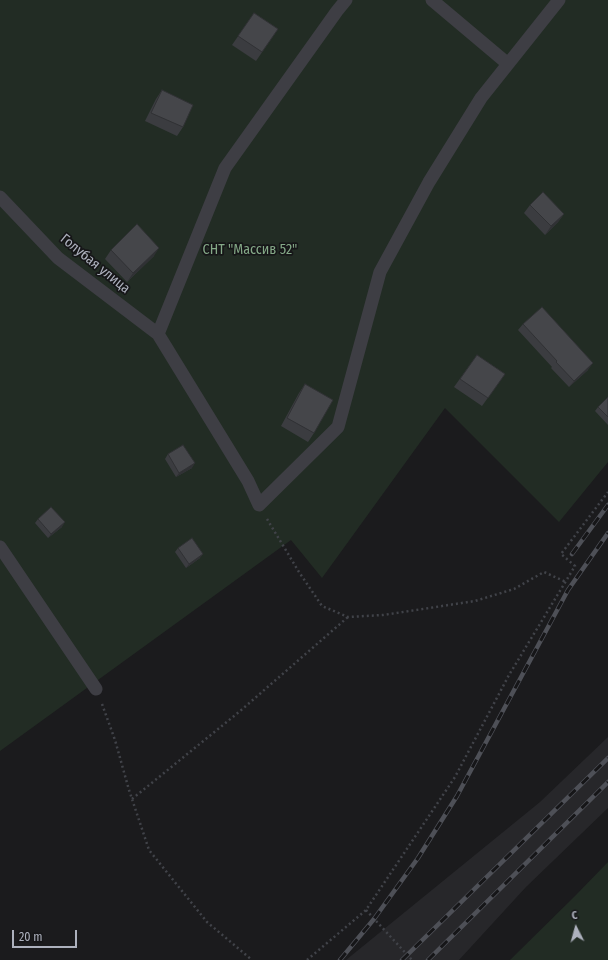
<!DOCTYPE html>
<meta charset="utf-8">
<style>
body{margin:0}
#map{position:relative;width:608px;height:960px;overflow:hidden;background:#1b1b1d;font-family:"Fira Sans Condensed",sans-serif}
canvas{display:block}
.north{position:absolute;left:556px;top:908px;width:40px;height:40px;-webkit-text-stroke:3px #161618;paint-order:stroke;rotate:354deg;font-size:11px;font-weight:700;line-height:16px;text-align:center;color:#adb1bd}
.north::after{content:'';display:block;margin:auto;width:14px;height:18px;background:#adb1bd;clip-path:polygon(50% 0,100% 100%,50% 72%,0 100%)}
.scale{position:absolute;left:12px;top:930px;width:65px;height:18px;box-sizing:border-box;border:2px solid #adb1bd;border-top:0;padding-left:5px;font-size:12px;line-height:14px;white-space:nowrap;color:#adb1bd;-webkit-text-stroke:3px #161618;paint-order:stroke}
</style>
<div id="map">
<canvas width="608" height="960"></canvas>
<div class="north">С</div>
<div class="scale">20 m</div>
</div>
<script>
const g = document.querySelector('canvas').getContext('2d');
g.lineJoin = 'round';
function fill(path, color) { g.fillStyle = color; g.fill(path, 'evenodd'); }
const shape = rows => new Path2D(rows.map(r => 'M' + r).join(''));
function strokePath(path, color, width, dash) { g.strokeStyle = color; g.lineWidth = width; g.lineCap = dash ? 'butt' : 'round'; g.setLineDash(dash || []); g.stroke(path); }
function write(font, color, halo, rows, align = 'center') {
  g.font = font + ' "Fira Sans Condensed",sans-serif'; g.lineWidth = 3.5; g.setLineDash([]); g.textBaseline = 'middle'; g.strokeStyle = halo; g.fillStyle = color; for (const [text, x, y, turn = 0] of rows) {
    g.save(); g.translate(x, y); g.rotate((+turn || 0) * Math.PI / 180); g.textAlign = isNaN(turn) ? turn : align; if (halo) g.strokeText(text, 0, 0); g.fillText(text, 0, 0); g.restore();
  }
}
fill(shape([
 [608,737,608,808,526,887,459,960,346,960,540,802]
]), '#27272a');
fill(shape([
 [0,0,608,0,608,462,559,522,445,408,322,578,291,540,0,751],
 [608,862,608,960,510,960,575,896]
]), '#222c24');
strokePath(shape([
 [267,519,299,572,322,606,348,617,383,615,475,601,514,589,544,572,566,582],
 [102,704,115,740,129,790,149,850,207,922,252,960],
 [132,799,239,712,348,617],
 [366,910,412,960],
 [307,960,366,910,455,777,509,675,575,566,561,554,608,492]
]), '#414349', 2.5, [2, 3]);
strokePath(shape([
 [346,0,337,11,225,168,158,334,248,481,259,505,338,427,380,272,429,182,481,98,559,0],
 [432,0,508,64],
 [0,197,58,258,158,334],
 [0,547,96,689]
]), '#3e3e44', 13);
const rail = shape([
 [572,554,608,505],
 [340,960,374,919,418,858,457,796,568,590,608,533],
 [402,960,608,758],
 [428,960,608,782]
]);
strokePath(rail, '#4e5057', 4.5);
strokePath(rail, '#161618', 3, [9]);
fill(shape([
 [254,13,278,29,256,61,232,45],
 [162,90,183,127,177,136,145,121,156,99],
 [530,205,564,214,558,222,545,235,524,213],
 [111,250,154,256,127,282,105,259],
 [523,324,588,370,569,387,551,368,552,367,518,330],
 [477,355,505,374,482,406,454,387],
 [305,384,314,433,308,442,281,426,299,393],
 [608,397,608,425,595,411,598,407],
 [168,454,192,468,176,477,165,459],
 [38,519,62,527,48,538,35,523],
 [178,548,200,558,186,568,175,552]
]), '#3b3c40');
fill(shape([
 [564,214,558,222,545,235,551,226],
 [159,248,154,256,127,282,133,273],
 [593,363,588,370,569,387,574,381],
 [195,463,192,468,176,477,179,473],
 [65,522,62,527,48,538,51,534],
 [203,554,200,558,186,568,189,564]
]), '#303134');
const building = shape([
 [254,13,278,29,262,52,238,36,254,13],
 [162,90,193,105,183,127,151,113,162,90],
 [543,192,564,214,551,226,530,205,543,192],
 [137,224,159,248,133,273,111,250,137,224],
 [542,307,593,363,574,381,556,362,557,361,523,324,542,307],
 [477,355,505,374,488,398,460,379,477,355],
 [305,384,333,400,314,433,287,418,305,384],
 [608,397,608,417,598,407,608,397],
 [183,445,195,463,179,473,168,454,183,445],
 [51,507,65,522,51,534,38,519,51,507],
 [192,538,203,554,189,564,178,548,192,538]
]);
fill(building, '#45464a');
strokePath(building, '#303134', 1);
write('14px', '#84a887', '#161618', [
 ["СНТ \"Массив 52\"",250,250]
]);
write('14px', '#adb1bd', '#161618', [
 ["Голубая улица",95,264,39]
]);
</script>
